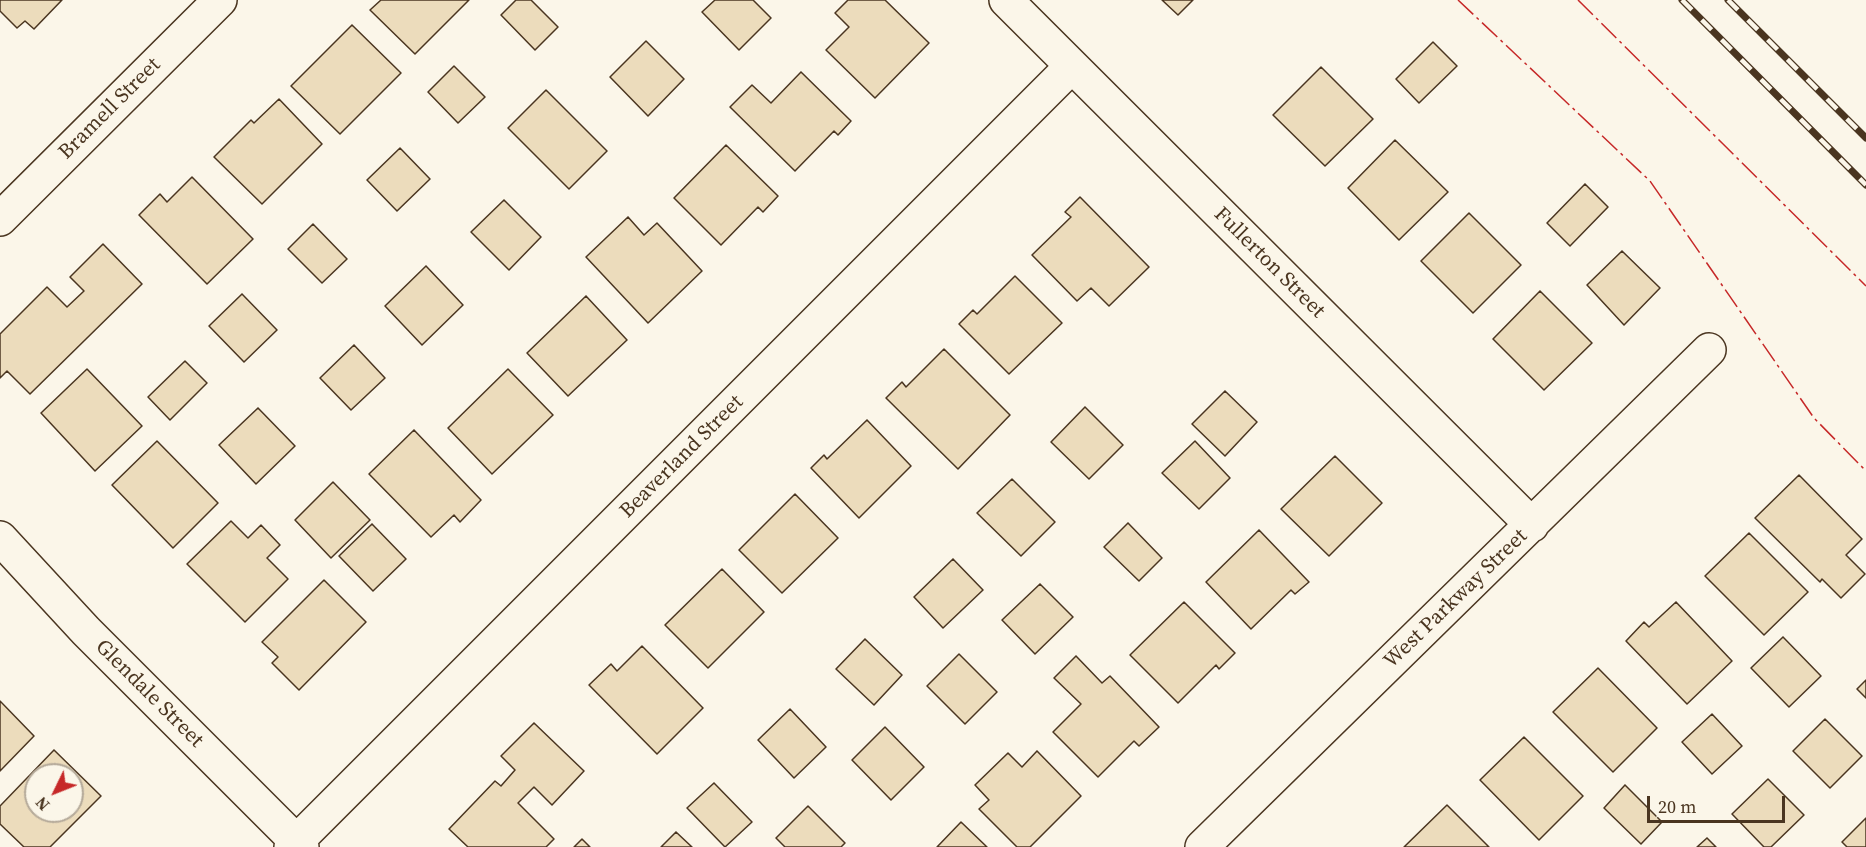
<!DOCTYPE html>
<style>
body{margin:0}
#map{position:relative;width:1866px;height:847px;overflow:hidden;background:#fbf6e9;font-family:"Source Serif 4",serif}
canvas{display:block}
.north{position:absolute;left:24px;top:763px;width:60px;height:60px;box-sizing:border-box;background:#fbf6e9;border:2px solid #b4a999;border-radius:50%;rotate:227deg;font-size:16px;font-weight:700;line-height:24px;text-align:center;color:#4a3520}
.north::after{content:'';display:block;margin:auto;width:21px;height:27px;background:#c62828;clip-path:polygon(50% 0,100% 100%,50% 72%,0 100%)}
.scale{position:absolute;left:1647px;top:796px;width:138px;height:27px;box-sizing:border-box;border:3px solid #4a3520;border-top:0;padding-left:8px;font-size:18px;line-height:21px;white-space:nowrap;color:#4a3520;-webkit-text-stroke:4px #fbf6e9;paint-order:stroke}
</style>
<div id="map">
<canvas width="1866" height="847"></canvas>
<div class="north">N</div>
<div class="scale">20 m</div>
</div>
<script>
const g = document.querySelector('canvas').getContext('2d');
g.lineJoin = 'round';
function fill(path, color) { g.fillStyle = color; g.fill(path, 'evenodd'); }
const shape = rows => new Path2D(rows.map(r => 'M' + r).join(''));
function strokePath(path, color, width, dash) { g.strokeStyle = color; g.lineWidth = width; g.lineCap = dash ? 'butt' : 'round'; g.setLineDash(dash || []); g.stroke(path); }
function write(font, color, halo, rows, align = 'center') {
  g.font = font + ' "Source Serif 4",serif'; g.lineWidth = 4.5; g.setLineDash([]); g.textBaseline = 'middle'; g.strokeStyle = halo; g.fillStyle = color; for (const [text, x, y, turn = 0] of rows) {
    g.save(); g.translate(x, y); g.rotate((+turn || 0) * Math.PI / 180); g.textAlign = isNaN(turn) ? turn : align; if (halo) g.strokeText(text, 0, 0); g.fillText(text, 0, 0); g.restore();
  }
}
const building = shape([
 [0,0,62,0,34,29,25,21,17,28,0,11,0,0],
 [381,0,469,0,415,54,370,10,381,0],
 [516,0,531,0,558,27,535,50,501,15,516,0],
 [715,0,753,0,771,18,739,50,702,12,715,0],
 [848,0,885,0,929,43,875,98,826,50,849,27,835,13,848,0],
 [1162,0,1193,0,1178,15,1162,0],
 [352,25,401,73,340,134,291,86,352,25],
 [646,41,684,79,648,116,610,77,646,41],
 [1433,42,1457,66,1419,103,1396,79,1433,42],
 [454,66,485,97,458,123,428,92,454,66],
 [1321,67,1373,119,1325,166,1273,115,1321,67],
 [801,72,851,121,838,135,834,131,795,171,730,107,752,85,771,103,801,72],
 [546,90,607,151,569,189,508,128,546,90],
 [279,99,322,144,262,204,214,157,251,120,254,123,279,99],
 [1395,140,1448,192,1399,240,1348,188,1395,140],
 [726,145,778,196,763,212,758,207,721,245,674,198,726,145],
 [400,148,430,179,397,211,367,180,400,148],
 [192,177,253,239,207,284,139,215,160,194,167,202,192,177],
 [1585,184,1608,207,1570,246,1547,223,1585,184],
 [1080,197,1149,267,1109,306,1091,288,1077,301,1032,255,1071,217,1065,212,1080,197],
 [504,200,541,237,509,270,471,232,504,200],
 [1469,213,1521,265,1473,313,1421,261,1469,213],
 [628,217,644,235,657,223,702,271,648,323,586,257,628,217],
 [313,224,347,259,322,283,288,249,313,224],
 [103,244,142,284,30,394,7,371,0,378,0,334,47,287,67,307,84,291,70,277,103,244],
 [1622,251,1660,288,1624,325,1587,285,1622,251],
 [426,266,463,305,422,345,385,306,426,266],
 [1015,276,1062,323,1009,374,959,324,973,310,977,314,1015,276],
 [1540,291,1592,343,1544,390,1493,339,1540,291],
 [242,294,277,330,244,362,209,326,242,294],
 [586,296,627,340,568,396,527,353,586,296],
 [354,345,385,378,351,410,320,378,354,345],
 [944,349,1010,415,958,469,886,398,902,382,906,387,944,349],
 [185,361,207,383,170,420,148,397,185,361],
 [87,369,142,426,95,471,41,413,87,369],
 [508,369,553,415,492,474,448,428,508,369],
 [1225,391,1257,422,1225,456,1192,424,1225,391],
 [1085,407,1123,445,1089,479,1051,442,1085,407],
 [258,408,295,446,256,484,219,445,258,408],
 [867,420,911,466,859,518,811,468,824,455,827,459,867,420],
 [414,430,481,500,460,522,454,515,431,537,369,474,414,430],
 [157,441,218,503,173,548,112,485,157,441],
 [1195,441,1230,478,1199,509,1162,473,1195,441],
 [1335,456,1382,503,1329,556,1281,509,1335,456],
 [1799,475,1862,539,1846,555,1865,574,1841,598,1822,579,1820,582,1755,518,1799,475],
 [1012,479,1055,522,1021,556,977,513,1012,479],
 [333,482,370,520,331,558,295,520,333,482],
 [795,494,838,538,782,593,739,550,795,494],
 [231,521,248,538,261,525,280,545,267,558,288,579,245,622,187,564,231,521],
 [1128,523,1162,558,1139,581,1104,547,1128,523],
 [372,524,406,559,373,591,339,556,372,524],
 [1259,530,1309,582,1295,594,1291,590,1251,629,1206,582,1259,530],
 [1749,533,1808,592,1764,635,1705,576,1749,533],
 [953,559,983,590,943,628,914,597,953,559],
 [722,569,764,612,708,668,665,625,722,569],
 [324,580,366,622,299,690,272,663,278,657,262,642,324,580],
 [1040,584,1073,617,1035,654,1002,620,1040,584],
 [1184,602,1235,653,1219,669,1216,665,1178,703,1130,655,1184,602],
 [1676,602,1732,661,1687,704,1626,641,1644,622,1649,627,1676,602],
 [1783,637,1821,676,1789,707,1751,668,1783,637],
 [865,639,902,675,874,705,836,669,865,639],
 [642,646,703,708,657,754,589,685,611,664,617,671,642,646],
 [959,654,997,692,965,724,927,686,959,654],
 [1076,656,1102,683,1110,676,1159,727,1139,746,1134,741,1098,777,1053,732,1081,704,1054,678,1076,656],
 [1598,668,1657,728,1613,772,1553,712,1598,668],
 [1866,680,1866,698,1857,689,1866,680],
 [0,701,34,736,0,771,0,701],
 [790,709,826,747,794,778,758,740,790,709],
 [1712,714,1742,746,1712,774,1682,742,1712,714],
 [1825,719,1862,756,1830,788,1793,751,1825,719],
 [534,723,584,771,552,805,534,787,518,803,554,839,546,847,468,847,449,829,495,781,501,786,515,770,501,756,534,723],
 [885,727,924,767,891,800,852,760,885,727],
 [1524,737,1583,796,1539,840,1480,780,1524,737],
 [54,750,101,796,50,847,24,847,0,824,0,806,54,750],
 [36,775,72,775,72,811,36,811,36,775],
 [1037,751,1081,796,1030,847,1017,847,979,809,989,800,975,785,1008,753,1022,767,1037,751],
 [1768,779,1804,815,1771,847,1764,847,1732,814,1768,779],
 [714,783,752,822,725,847,687,808,714,783],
 [1625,785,1662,822,1641,844,1604,808,1625,785],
 [1447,805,1489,847,1404,847,1447,805],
 [808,806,845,843,841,847,785,847,776,838,808,806],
 [1866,818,1866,847,1847,847,1842,842,1866,818],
 [961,822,987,847,937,847,961,822],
 [676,832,692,847,661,847,676,832],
 [1707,838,1716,847,1697,847,1707,838],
 [582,839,590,847,574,847,582,839]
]);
fill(building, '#ecdcbc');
strokePath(building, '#4a3520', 1.5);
const minor = shape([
 [1006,0,1532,525],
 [0,219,220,0],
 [0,538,86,631,302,847],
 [291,847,1072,66],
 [1202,847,1709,350]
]);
strokePath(minor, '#4a3520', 36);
strokePath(minor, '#fbf6e9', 33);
const rail = shape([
 [1682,0,1866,185],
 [1728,0,1866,138]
]);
strokePath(rail, '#4a3520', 7);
strokePath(rail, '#fbf6e9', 4.5, [14]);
strokePath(shape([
 [1458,0,1650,181,1814,418,1866,471],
 [1578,0,1866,286]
]), '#c62828', 1.5, [21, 4.5, 3, 4.5]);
write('21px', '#4a3520', '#fbf6e9', [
 ["Bramell Street",110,109,-45],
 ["Fullerton Street",1269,263,45],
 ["Beaverland Street",682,457,-45],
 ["West Parkway Street",1456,599,-44],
 ["Glendale Street",149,694,45]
]);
</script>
